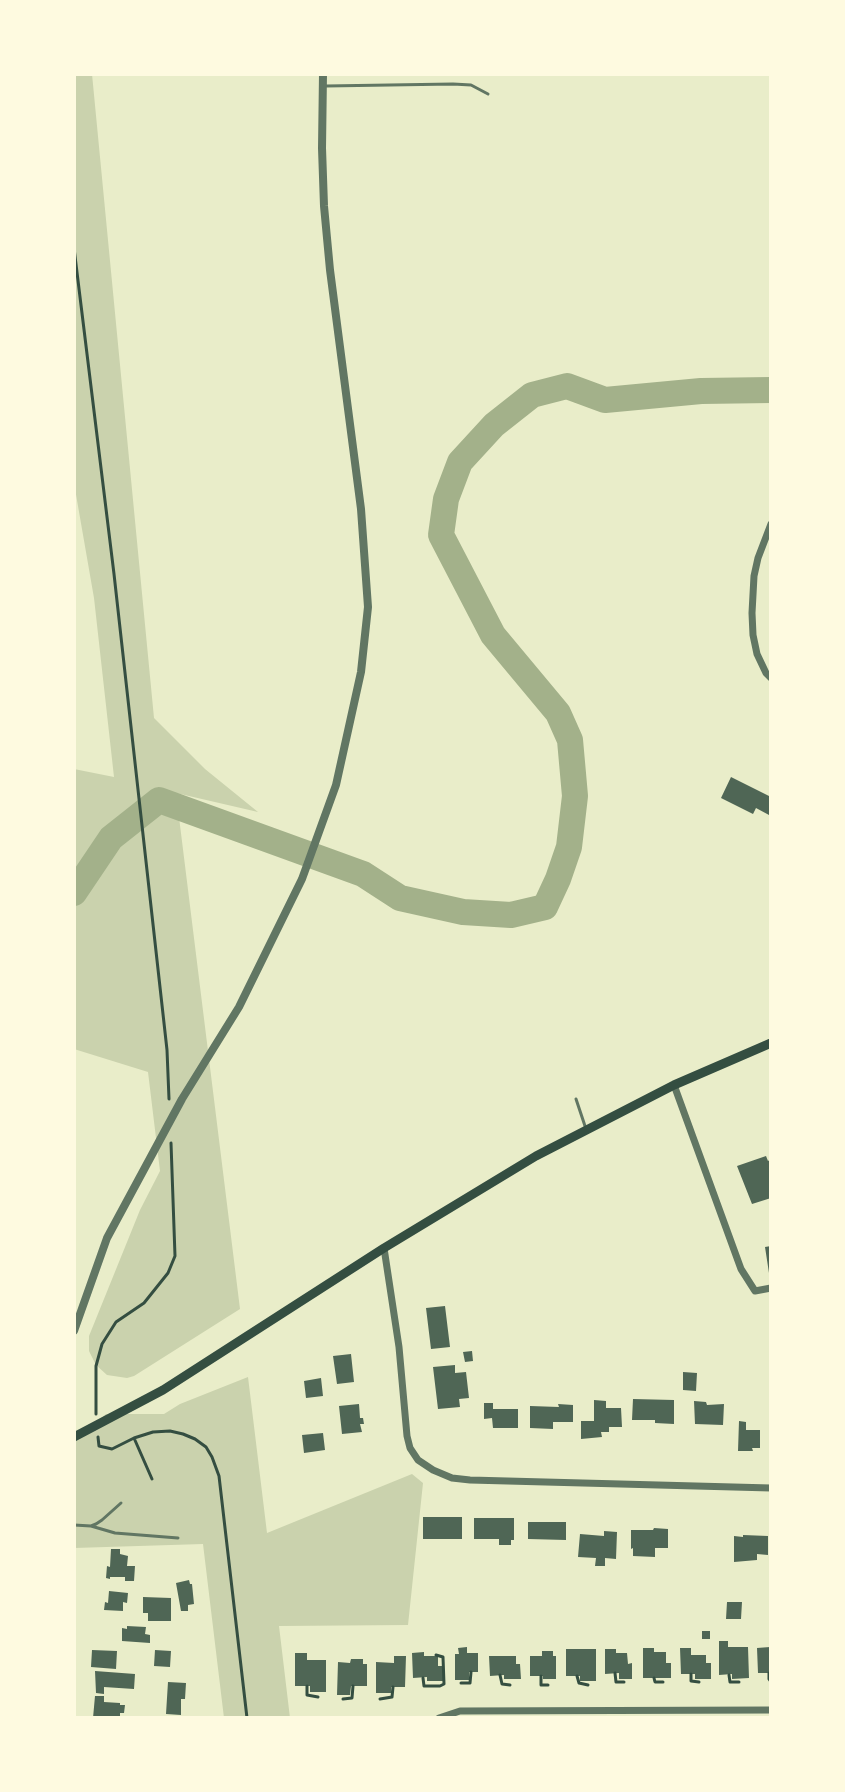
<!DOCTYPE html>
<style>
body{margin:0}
#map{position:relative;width:845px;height:1792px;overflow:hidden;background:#e9edc9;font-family:"PT Serif",serif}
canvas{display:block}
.frame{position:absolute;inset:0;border:76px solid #fefae0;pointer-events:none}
</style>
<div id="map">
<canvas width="845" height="1792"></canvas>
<div class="frame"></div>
</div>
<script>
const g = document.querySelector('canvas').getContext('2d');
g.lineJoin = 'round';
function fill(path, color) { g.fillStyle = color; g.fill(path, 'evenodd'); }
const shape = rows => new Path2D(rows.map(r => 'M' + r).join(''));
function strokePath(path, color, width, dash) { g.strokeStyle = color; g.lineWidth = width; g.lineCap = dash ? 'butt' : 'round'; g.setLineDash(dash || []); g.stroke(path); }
fill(shape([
 [74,74,92,74,154,718,205,769,258,812,176,793,240,1309,134,1376,127,1378,107,1375,96,1365,89,1351,89,1336,140,1210,160,1171,148,1072,74,1049,74,769,114,777,94,598,74,483],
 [248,1377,267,1533,412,1474,423,1483,408,1625,279,1626,290,1718,224,1718,203,1544,74,1548,74,1441,106,1414,164,1414,180,1404]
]), '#cad2ad');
strokePath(shape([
 [74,893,111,838,159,800,363,874,400,898,463,912,511,915,545,907,558,879,569,847,575,796,570,740,558,713,493,635,441,535,446,499,460,462,494,425,532,395,567,386,605,400,701,391,771,390]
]), '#a3b18a', 26);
fill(shape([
 [731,777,771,797,771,811,769,815,756,808,753,814,721,798],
 [766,1156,768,1161,771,1159,771,1198,752,1204,737,1166],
 [771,1246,771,1273,769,1273,765,1247],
 [445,1306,450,1347,431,1349,426,1308],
 [472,1351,473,1361,465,1362,463,1352],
 [351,1354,354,1382,337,1384,333,1356],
 [455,1365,455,1373,466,1372,469,1398,459,1399,460,1407,438,1409,433,1367],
 [683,1372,697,1373,696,1391,683,1390],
 [321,1378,323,1396,306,1398,304,1381],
 [633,1399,674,1400,674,1424,655,1423,655,1420,632,1420],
 [594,1400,606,1401,606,1408,621,1408,622,1427,609,1427,609,1432,601,1432,602,1437,581,1439,581,1421,594,1421],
 [694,1401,706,1402,707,1405,724,1404,723,1425,695,1424],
 [484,1403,493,1403,493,1409,518,1409,518,1428,493,1428,492,1418,484,1419],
 [359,1404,360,1418,363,1418,364,1424,360,1424,362,1432,342,1434,339,1406],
 [558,1404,573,1405,573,1422,553,1422,553,1429,530,1428,530,1406,559,1407],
 [739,1421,746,1422,746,1430,760,1430,760,1448,752,1448,753,1451,738,1451],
 [323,1433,325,1450,304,1453,302,1435],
 [423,1517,462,1517,462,1539,423,1539],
 [474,1518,514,1518,514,1540,511,1540,511,1545,499,1545,499,1539,474,1539],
 [528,1522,566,1522,566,1540,528,1539],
 [654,1528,668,1529,668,1548,655,1548,655,1557,633,1556,633,1548,631,1549,631,1530,653,1530],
 [604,1531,617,1532,616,1559,605,1558,605,1566,595,1566,596,1558,578,1557,580,1534,604,1536],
 [743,1535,768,1536,768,1555,757,1554,757,1560,734,1562,734,1536,743,1537],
 [111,1549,120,1549,120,1554,128,1556,127,1566,135,1566,134,1581,125,1581,125,1577,110,1577,110,1579,106,1578,107,1566,110,1567],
 [189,1580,190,1584,192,1584,194,1604,188,1605,188,1611,181,1611,176,1583],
 [109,1591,128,1593,127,1603,123,1602,123,1611,104,1610,105,1602,108,1603],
 [143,1597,171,1598,171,1621,148,1621,148,1613,143,1613],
 [727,1602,742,1602,741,1619,726,1619],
 [127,1626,146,1627,145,1634,150,1635,150,1643,122,1641,122,1628,127,1629],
 [702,1631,710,1631,710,1639,702,1639],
 [719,1641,728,1641,728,1647,748,1647,749,1678,732,1679,732,1674,719,1675],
 [467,1647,467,1653,478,1653,478,1672,469,1672,469,1680,455,1680,455,1654,459,1654,458,1648],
 [770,1647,771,1673,758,1673,757,1648],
 [643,1648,654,1648,654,1652,666,1652,666,1663,671,1663,671,1678,643,1678],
 [680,1648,691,1648,691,1655,706,1655,706,1663,711,1663,711,1679,695,1679,695,1674,681,1674],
 [566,1649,596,1649,596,1681,580,1681,580,1676,566,1676],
 [605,1649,616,1649,616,1653,627,1653,628,1664,632,1663,632,1679,619,1679,619,1673,605,1674],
 [92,1650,117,1651,116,1669,91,1667],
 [155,1650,171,1651,170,1667,154,1666],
 [542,1651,553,1651,553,1656,556,1656,556,1679,543,1679,543,1676,530,1676,530,1656,542,1656],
 [424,1652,424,1656,438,1656,438,1666,443,1666,444,1681,427,1681,427,1677,413,1678,412,1653],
 [295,1653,307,1653,307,1660,326,1660,326,1692,310,1692,310,1686,295,1686],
 [394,1656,406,1656,405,1687,391,1687,391,1693,376,1693,376,1662,394,1663],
 [489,1656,516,1656,516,1664,520,1664,521,1679,504,1679,504,1675,490,1676],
 [351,1659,363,1659,363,1664,367,1664,367,1686,351,1686,350,1695,337,1695,338,1662,350,1663],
 [95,1671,135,1674,134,1689,104,1687,104,1694,96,1693],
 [168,1682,186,1683,185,1699,181,1699,181,1715,166,1714],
 [95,1696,104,1696,104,1702,120,1703,120,1705,125,1705,124,1713,120,1713,120,1718,93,1718]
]), '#4f6655');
strokePath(shape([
 [74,248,114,574,167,1050,169,1099],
 [96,1414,96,1366,102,1344,116,1322,144,1303,168,1273,175,1256,171,1143],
 [98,1437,99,1446,112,1449,134,1438,153,1432,170,1431,183,1434,195,1439,206,1447,212,1457,219,1476,247,1718],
 [134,1438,152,1479],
 [615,1673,616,1682,624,1682],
 [769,1673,769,1679,771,1682],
 [691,1674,691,1681,699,1682],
 [500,1675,502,1684,510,1685],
 [729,1675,730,1682,739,1682],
 [541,1676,541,1685,548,1685],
 [577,1676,579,1683,588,1685],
 [423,1678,424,1686,440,1686,444,1684,443,1657,436,1655],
 [654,1678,655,1682,663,1682],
 [461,1683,470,1683,471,1672],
 [307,1686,307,1695,318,1697],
 [343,1699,352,1698,353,1686],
 [380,1699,392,1697,393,1687]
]), '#344e41', 3);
strokePath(shape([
 [326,86,453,84,471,85,488,94],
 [576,1099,586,1129],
 [74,1525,91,1526,96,1524,102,1520,121,1503],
 [91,1526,115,1533,178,1538]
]), '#617663', 3);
strokePath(shape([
 [771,524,758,558,754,576,752,613,753,635,757,654,766,673,771,678],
 [674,1085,741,1269,755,1291,771,1288],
 [384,1248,399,1347,407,1436,410,1448,418,1460,433,1470,452,1478,470,1480,771,1488],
 [439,1718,460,1711,771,1710]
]), '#617663', 7);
strokePath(shape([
 [74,1331,107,1238,182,1099,239,1007,302,879,336,785,361,672,368,607,361,509,330,270,324,206,322,148,323,74]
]), '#617663', 8);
strokePath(shape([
 [74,1437,163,1390,384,1248,536,1156,674,1085,771,1043]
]), '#344e41', 9);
</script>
